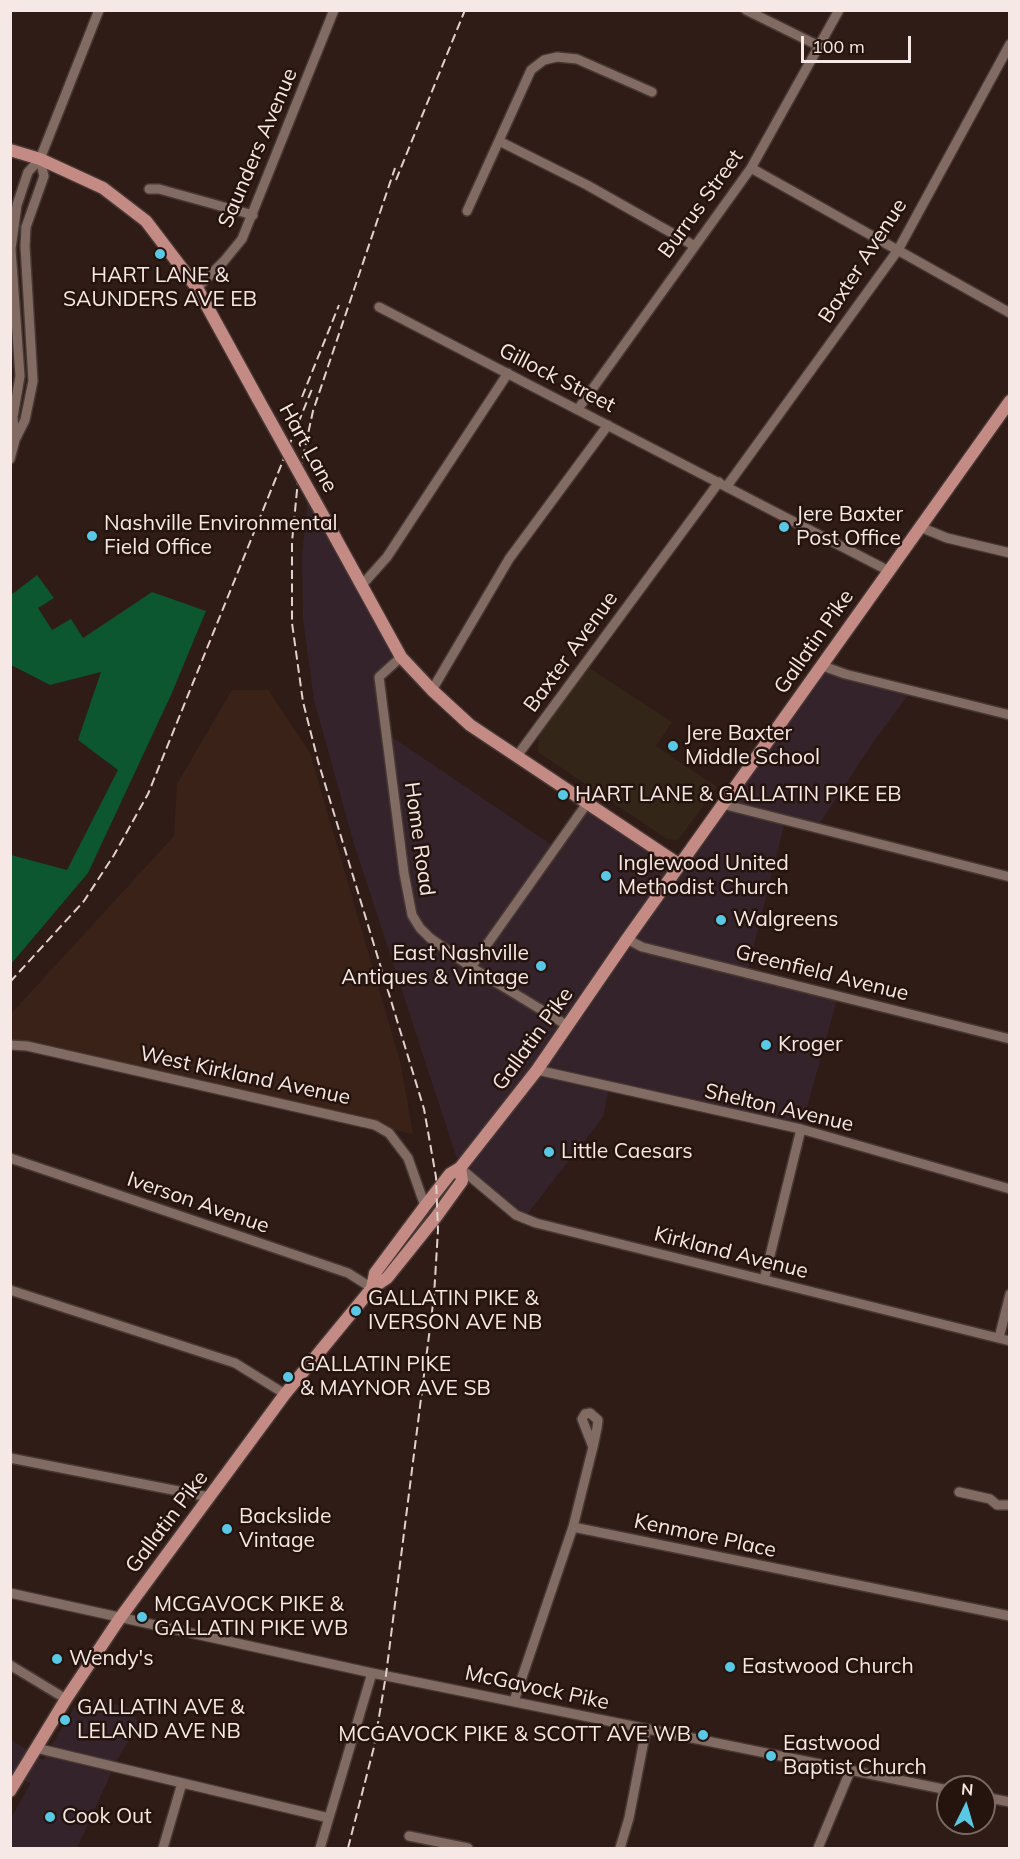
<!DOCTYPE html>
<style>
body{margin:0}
#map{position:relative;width:1020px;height:1859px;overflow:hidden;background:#2f1c16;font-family:Mulish,sans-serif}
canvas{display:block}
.frame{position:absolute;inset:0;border:12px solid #f6e8e4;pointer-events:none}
.north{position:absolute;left:936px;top:1775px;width:60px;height:60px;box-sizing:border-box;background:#25130d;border:2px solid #796863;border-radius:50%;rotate:5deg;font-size:16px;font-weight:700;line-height:24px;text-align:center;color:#f6e8e4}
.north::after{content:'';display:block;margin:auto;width:21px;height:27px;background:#59c8e4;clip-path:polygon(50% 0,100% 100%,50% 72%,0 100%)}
.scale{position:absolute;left:801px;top:36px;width:110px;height:27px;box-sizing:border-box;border:3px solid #f6e8e4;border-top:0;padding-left:8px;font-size:18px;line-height:21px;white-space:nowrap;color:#f6e8e4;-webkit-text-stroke:4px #25130d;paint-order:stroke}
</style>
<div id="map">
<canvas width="1020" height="1859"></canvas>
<div class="frame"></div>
<div class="north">N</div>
<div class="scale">100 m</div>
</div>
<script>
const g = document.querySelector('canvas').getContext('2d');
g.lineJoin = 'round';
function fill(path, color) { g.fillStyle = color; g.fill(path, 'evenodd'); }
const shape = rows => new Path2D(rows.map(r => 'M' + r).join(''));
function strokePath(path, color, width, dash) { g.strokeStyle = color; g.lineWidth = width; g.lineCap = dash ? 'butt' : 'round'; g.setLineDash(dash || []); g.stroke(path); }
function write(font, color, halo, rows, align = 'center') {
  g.font = font + ' Mulish,sans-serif'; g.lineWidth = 5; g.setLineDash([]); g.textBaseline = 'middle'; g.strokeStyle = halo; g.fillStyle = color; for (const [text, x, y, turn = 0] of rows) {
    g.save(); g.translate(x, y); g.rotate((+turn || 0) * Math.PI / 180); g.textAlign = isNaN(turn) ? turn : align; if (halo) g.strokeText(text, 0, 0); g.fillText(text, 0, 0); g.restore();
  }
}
fill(shape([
 [309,488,401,657,379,677,386,733,555,847,588,802,680,865,823,666,911,691,872,744,816,829,785,822,747,973,838,996,801,1129,609,1088,603,1117,524,1218,460,1168,354,844,314,700,303,620,302,555],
 [81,1696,130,1708,139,1724,117,1760,77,1848,11,1848,11,1818,31,1783,11,1777,10,1739,43,1760]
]), '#34232b');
fill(shape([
 [232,690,268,690,310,753,400,1061,413,1134,11,1044,10,1015,174,836,177,784]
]), '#3b2219');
fill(shape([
 [589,668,672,722,656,746,717,787,678,840,667,839,538,752,539,734]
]), '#332619');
fill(shape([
 [37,575,54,598,38,608,52,630,71,619,83,638,152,592,206,611,171,695,88,873,11,964,11,855,67,870,118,770,78,740,101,672,50,685,11,665,11,595]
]), '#0c5630');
const minor = shape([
 [746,10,819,46],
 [499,141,587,185,693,245],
 [751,168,1010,313],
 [149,189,159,189,253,215],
 [467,211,531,70,544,60,557,57,577,59,652,92],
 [197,288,224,261,242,239,334,10],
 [379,307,889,571],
 [578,409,751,168,839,10],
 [15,440,13,417,20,376,11,249,17,205,28,172,40,159,99,10],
 [10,459,15,440,25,420,33,381,25,246,26,227,44,176,40,159],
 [727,486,898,250,1010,44],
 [920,527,947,538,1010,553],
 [362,585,387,557,508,373],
 [401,657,379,677,404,873,412,915,420,928,430,938,471,967,568,1026],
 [823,666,845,674,1010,715],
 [432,690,509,559,608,425],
 [517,756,719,482],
 [722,804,1010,877],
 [627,939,642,947,1010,1039],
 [471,967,588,802],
 [10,1045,27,1046,375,1125,389,1133,408,1158,425,1206],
 [537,1070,801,1129,1010,1189],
 [10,1158,348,1273,372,1288],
 [460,1168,516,1215,536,1223,1010,1341],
 [764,1280,801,1129],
 [10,1290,235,1363,285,1394],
 [999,1338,1010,1294],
 [10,1458,209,1497],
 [959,1492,990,1499,997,1505,1010,1505],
 [573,1527,1010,1616],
 [10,1593,372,1673,948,1790],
 [10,1665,66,1699],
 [514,1701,573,1527,593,1447,597,1428,598,1420,590,1413,585,1414,582,1419,593,1447],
 [36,1748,329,1818],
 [984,1797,1010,1802],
 [409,1836,468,1848],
 [163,1848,182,1783],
 [320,1848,372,1673],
 [620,1848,629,1818,646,1730],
 [818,1848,851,1769]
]);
const major = shape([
 [10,150,40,159,103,188,146,221,197,288,258,399],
 [335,537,401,657,432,690,470,725,680,865],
 [372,1288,375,1273,425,1206,450,1174,460,1168,537,1070,627,939,1010,401],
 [10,1791,66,1699,120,1618,285,1394,372,1288,387,1278,436,1217,462,1181,460,1168]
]);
strokePath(minor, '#473834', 12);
strokePath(major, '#473834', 15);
strokePath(minor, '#826b63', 9);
strokePath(major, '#c48b85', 12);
strokePath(shape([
 [396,180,465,10],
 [302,397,339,305],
 [10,982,84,901,114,855,148,794,312,389],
 [348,1848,374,1747,386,1675,434,1296,438,1230,436,1177,424,1109,318,761,303,702,292,623,292,542,298,480,313,411,395,168]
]), '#e0d1cd', 2, [9, 4.5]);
const majorBridge = shape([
 [258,399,335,537]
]);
strokePath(majorBridge, '#473834', 15, []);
strokePath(majorBridge, '#c48b85', 12);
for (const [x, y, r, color] of [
 [160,254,6,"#59c8e4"],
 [784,527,6,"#59c8e4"],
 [92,536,6,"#59c8e4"],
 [673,746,6,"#59c8e4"],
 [563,795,6,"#59c8e4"],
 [606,876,6,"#59c8e4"],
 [721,920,6,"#59c8e4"],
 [541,966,6,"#59c8e4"],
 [766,1045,6,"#59c8e4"],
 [549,1152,6,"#59c8e4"],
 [356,1311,6,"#59c8e4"],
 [288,1377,6,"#59c8e4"],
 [227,1529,6,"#59c8e4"],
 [142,1617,6,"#59c8e4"],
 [57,1659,6,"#59c8e4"],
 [730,1667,6,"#59c8e4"],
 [65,1720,6,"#59c8e4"],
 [703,1735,6,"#59c8e4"],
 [771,1756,6,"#59c8e4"],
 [50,1817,6,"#59c8e4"]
]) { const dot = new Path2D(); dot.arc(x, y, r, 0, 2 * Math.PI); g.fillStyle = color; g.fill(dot); strokePath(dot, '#25130d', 2); }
write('21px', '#f6e8e4', '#25130d', [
 ["Saunders Avenue",258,148,-67],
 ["Burrus Street",701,204,-54],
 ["Baxter Avenue",863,261,-57],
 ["Gillock Street",557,378,27],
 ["Hart Lane",308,448,61],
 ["Gallatin Pike",814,642,-55],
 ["Baxter Avenue",571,652,-54],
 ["Home Road",419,839,82],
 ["Greenfield Avenue",822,973,14],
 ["Gallatin Pike",533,1039,-54],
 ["West Kirkland Avenue",245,1076,12],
 ["Shelton Avenue",779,1108,13],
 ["Iverson Avenue",198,1203,19],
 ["Kirkland Avenue",731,1253,14],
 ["Gallatin Pike",167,1522,-53],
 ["Kenmore Place",705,1536,12],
 ["McGavock Pike",537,1688,12]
]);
write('21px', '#f6e8e4', '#25130d', [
 ["HART LANE &",160,276,"center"],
 ["SAUNDERS AVE EB",160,300,"center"],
 ["Jere Baxter",796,515],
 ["Post Office",796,539],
 ["Nashville Environmental",104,524],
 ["Field Office",104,548],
 ["Jere Baxter",685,734],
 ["Middle School",685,758],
 ["HART LANE & GALLATIN PIKE EB",575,795],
 ["Inglewood United",618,864],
 ["Methodist Church",618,888],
 ["Walgreens",733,920],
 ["East Nashville",529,954,"right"],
 ["Antiques & Vintage",529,978,"right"],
 ["Kroger",778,1045],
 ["Little Caesars",561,1152],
 ["GALLATIN PIKE &",368,1299],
 ["IVERSON AVE NB",368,1323],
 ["GALLATIN PIKE",300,1365],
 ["& MAYNOR AVE SB",300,1389],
 ["Backslide",239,1517],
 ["Vintage",239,1541],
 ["MCGAVOCK PIKE &",154,1605],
 ["GALLATIN PIKE WB",154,1629],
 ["Wendy's",69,1659],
 ["Eastwood Church",742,1667],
 ["GALLATIN AVE &",77,1708],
 ["LELAND AVE NB",77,1732],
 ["MCGAVOCK PIKE & SCOTT AVE WB",691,1735,"right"],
 ["Eastwood",783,1744],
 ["Baptist Church",783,1768],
 ["Cook Out",62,1817]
], 'left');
</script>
